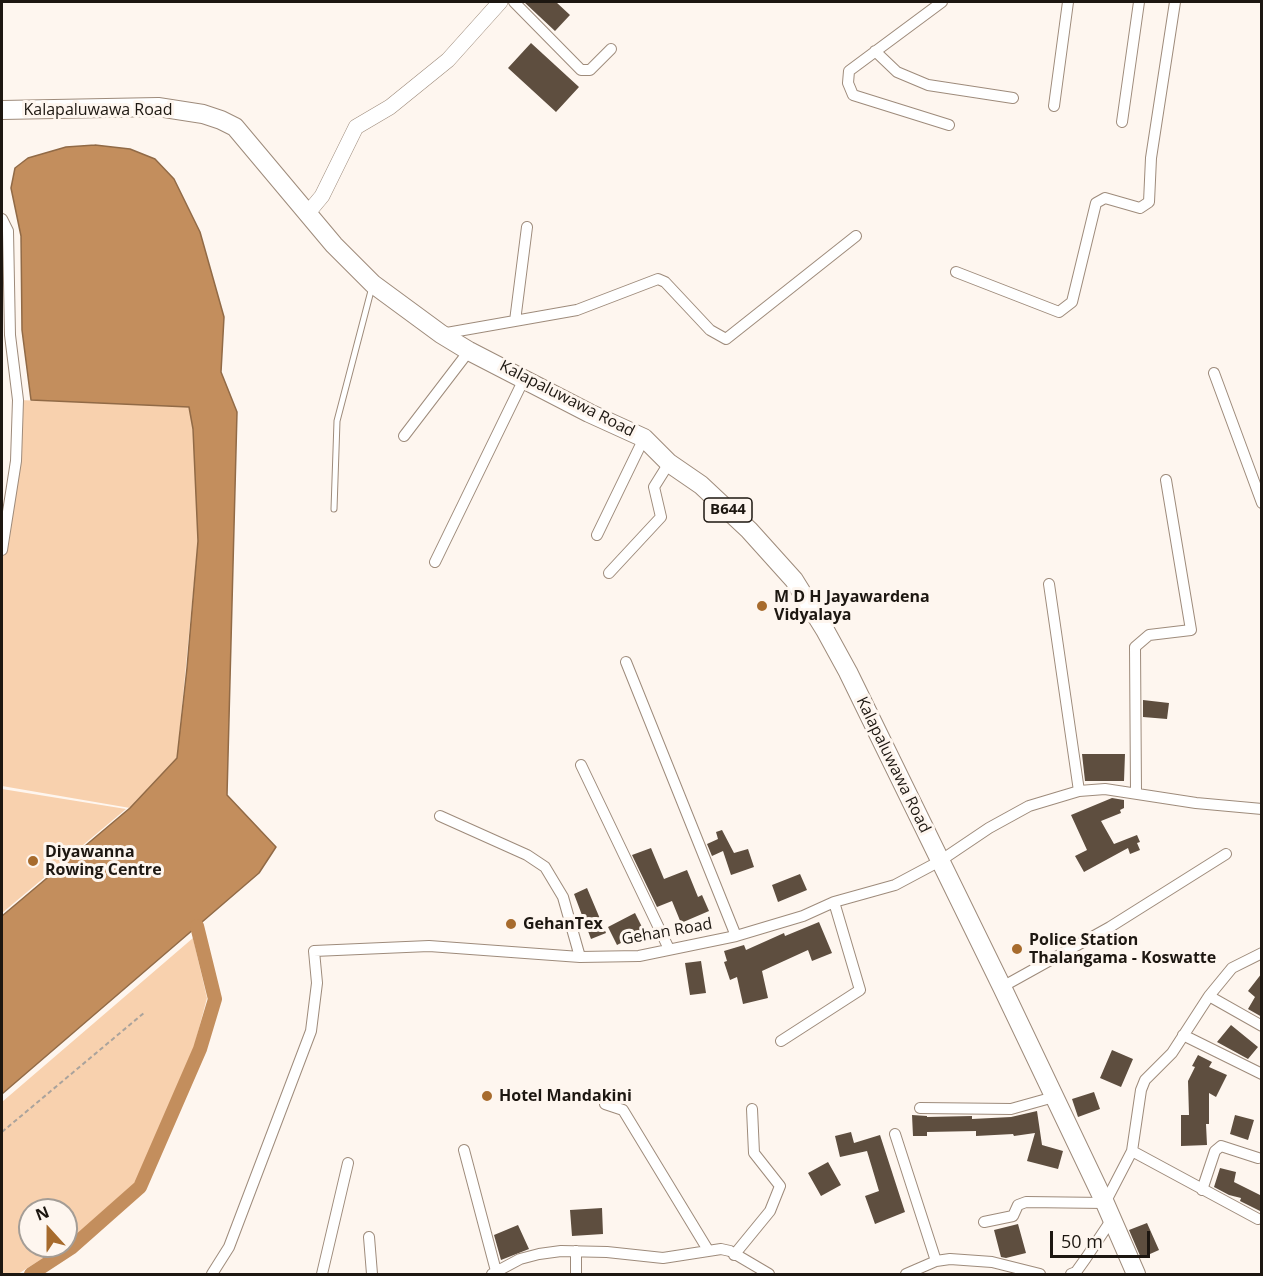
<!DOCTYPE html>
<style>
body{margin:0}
#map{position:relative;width:1263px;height:1276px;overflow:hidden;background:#fef6ef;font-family:"Open Sans",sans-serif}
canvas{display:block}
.frame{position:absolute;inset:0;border:3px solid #1d1711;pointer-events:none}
.north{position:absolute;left:18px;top:1198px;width:60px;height:60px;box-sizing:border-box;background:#fef6ef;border:2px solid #a49d96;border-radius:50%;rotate:339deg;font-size:16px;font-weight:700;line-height:24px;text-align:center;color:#1d1711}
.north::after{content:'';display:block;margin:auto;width:21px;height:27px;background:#a76b2d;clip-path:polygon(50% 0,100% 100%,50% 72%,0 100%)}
.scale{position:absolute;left:1050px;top:1231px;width:100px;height:27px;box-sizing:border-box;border:3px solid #1d1711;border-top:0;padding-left:8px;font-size:18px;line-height:21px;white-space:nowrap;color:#1d1711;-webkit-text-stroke:4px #fef6ef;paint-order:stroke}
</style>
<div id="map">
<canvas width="1263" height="1276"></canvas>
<div class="frame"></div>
<div class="north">N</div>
<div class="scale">50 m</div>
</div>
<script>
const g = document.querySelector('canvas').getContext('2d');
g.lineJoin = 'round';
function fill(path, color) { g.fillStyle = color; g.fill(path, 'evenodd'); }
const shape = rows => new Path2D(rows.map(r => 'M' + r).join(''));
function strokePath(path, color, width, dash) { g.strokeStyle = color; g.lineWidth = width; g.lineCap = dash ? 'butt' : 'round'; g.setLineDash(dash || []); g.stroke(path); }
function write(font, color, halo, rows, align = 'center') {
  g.font = font + ' "Open Sans",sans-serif'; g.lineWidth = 6; g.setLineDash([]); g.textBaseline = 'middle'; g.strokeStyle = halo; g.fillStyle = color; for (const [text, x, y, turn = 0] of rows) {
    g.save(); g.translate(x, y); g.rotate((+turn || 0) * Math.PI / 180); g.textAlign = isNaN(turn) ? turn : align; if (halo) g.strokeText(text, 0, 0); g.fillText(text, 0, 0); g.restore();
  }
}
fill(shape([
 [18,400,189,406,193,429,198,541,177,758,130,808,2,786,2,550],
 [2,789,126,809,2,913],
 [193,938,207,998,194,1047,135,1183,66,1244,66,1210,30,1210,30,1246,62,1246,18,1274,2,1274,2,1102]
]), '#f8d1ae');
const water = shape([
 [95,145,130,149,155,159,174,179,200,232,224,317,221,372,237,412,227,795,276,847,259,873,2,1094,2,916,130,808,177,758,187,668,198,541,193,429,189,407,31,400,22,330,21,236,11,188,15,168,28,158,66,147,95,145]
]);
fill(water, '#c38e5d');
strokePath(water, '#916a46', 1.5);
strokePath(shape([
 [31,1274,71,1248,140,1187,200,1049,215,999,197,926]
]), '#c38e5d', 14);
fill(shape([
 [524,2,556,2,570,15,555,31],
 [531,43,579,87,556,112,508,68],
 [1143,700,1169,703,1167,719,1143,717],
 [1082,754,1125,754,1124,781,1085,781],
 [1112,798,1124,800,1124,808,1120,810,1121,813,1101,821,1114,844,1137,835,1140,842,1137,843,1140,850,1130,854,1128,848,1084,872,1075,856,1087,850,1071,815],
 [722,830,734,853,748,849,754,867,731,875,723,851,712,856,707,844,718,839,716,832],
 [651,848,664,879,687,870,698,897,702,895,709,911,681,923,672,901,657,907,632,855],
 [800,874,807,890,778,902,772,885],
 [587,888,606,933,591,939,574,894],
 [635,913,644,931,617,945,608,927],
 [819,922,832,953,812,961,808,950,762,971,768,998,743,1004,737,977,730,980,724,962,727,961,724,951,744,945,746,950,784,933,785,936],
 [701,961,706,993,690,995,685,963],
 [1262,973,1262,1017,1248,1009,1255,997,1248,991],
 [1231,1025,1258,1047,1248,1059,1217,1042],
 [1112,1050,1133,1059,1121,1087,1100,1078],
 [1198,1055,1212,1062,1209,1067,1227,1075,1216,1097,1209,1093,1209,1124,1206,1124,1207,1145,1181,1146,1181,1115,1189,1115,1188,1081,1195,1067,1192,1066],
 [1094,1092,1100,1109,1078,1117,1072,1099],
 [1037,1111,1042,1145,1063,1151,1058,1169,1027,1161,1035,1133,1014,1136,1013,1134,976,1136,976,1131,927,1132,927,1136,913,1136,912,1115,927,1116,927,1117,972,1116,972,1119,1011,1117],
 [1235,1115,1254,1120,1248,1140,1230,1134],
 [851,1132,854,1143,880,1135,905,1212,875,1224,865,1196,879,1191,867,1151,840,1157,835,1136],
 [828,1162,841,1185,821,1196,808,1173],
 [1220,1168,1236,1172,1234,1182,1262,1196,1262,1212,1240,1201,1241,1198,1229,1195,1214,1187],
 [602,1208,603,1234,572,1236,570,1210],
 [1147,1223,1159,1250,1141,1258,1129,1230],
 [1018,1224,1026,1253,1006,1258,1001,1257,994,1230],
 [518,1225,529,1249,501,1260,494,1235]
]), '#5e4e3f');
const lane = shape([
 [334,509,337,421,372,287]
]);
const street = shape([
 [514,2,581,70,590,70,611,49],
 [942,2,849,71,848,83,853,95,949,125],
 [875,51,897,72,928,85,1013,98],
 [1054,106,1068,2],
 [1122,122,1139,2],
 [2,219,8,231,10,335,18,400,16,461,2,550],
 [956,272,1059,312,1072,302,1096,203,1105,198,1140,208,1149,202,1151,158,1175,2],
 [515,321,527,227],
 [441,334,577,310,658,279,665,282,710,330,726,339,856,236],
 [1214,373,1262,503],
 [404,436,469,351],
 [597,535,644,438],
 [435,562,524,379],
 [609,573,661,517,654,487,669,463],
 [1049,584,1079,791],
 [626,662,736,936],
 [581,765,669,949],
 [1136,792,1135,647,1149,635,1191,630,1166,480],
 [440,816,527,855,545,867,563,897,580,957],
 [1002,987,1110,927,1226,854],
 [1209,996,1262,1026],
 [1183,1035,1262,1074],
 [781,1041,860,990,834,902],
 [605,1104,623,1110,708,1250],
 [920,1108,1011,1109,1054,1097],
 [895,1134,936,1261],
 [464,1150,496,1271],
 [1132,1151,1258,1219],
 [1202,1190,1215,1151,1221,1146,1258,1158],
 [984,1222,1013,1216,1018,1205,1026,1202,1105,1203,1132,1151,1141,1090,1145,1080,1172,1053,1209,996,1232,968,1262,953],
 [369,1237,372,1274],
 [734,1255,770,1211,780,1186,754,1153,752,1109],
 [212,1274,229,1247,311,1031,317,983,314,951,429,946,580,957,639,956,736,936,803,916,834,902,895,885,940,861,989,828,1029,806,1079,791,1105,789,1196,803,1262,809],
 [322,1274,348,1163],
 [492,1274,520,1259,539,1254,561,1251,607,1252,663,1258,721,1249,730,1251,769,1274],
 [576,1274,576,1251],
 [906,1274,936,1261,950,1259,992,1262,1040,1274],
 [1071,1274,1076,1272,1086,1258,1112,1219]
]);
const secondary = shape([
 [307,214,322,196,356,127,390,107,448,60,500,2]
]);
const primary = shape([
 [2,110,158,107,203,114,221,120,235,127,334,245,373,284,441,334,469,351,589,413,644,438,669,463,701,485,749,530,794,580,825,630,848,672,1002,987,1105,1203,1136,1274]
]);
strokePath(lane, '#9e8b7b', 7);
strokePath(street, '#9e8b7b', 12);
strokePath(secondary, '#9e8b7b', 16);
strokePath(primary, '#9e8b7b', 20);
strokePath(shape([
 [2,1132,145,1012]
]), '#aaa39c', 2, [4.5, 3]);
strokePath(lane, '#fff', 5);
strokePath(street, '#fff', 10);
strokePath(secondary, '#fff', 15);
strokePath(primary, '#fff', 18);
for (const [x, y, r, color] of [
 [762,606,6,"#a76b2d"],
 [33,861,6,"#a76b2d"],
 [511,924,6,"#a76b2d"],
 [1017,949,6,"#a76b2d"],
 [487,1096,6,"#a76b2d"]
]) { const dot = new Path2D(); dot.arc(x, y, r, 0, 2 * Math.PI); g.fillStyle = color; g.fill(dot); strokePath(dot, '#fef6ef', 2); }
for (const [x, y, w] of [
 [728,510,48]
]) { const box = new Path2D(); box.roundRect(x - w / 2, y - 12, w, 24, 4.5); g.fillStyle = '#fef6ef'; g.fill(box); strokePath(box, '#1d1711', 1.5); }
write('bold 15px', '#1d1711', null, [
 ["B644",728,510]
]);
write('16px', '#1d1711', '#fef6ef', [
 ["Kalapaluwawa Road",98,110],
 ["Kalapaluwawa Road",567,399,27],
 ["Kalapaluwawa Road",893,765,64],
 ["Gehan Road",667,932,-10]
]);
write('bold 16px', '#1d1711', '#fef6ef', [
 ["M D H Jayawardena",774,597],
 ["Vidyalaya",774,615],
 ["Diyawanna",45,852],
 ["Rowing Centre",45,870],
 ["GehanTex",523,924],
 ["Police Station",1029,940],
 ["Thalangama - Koswatte",1029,958],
 ["Hotel Mandakini",499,1096]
], 'left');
</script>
